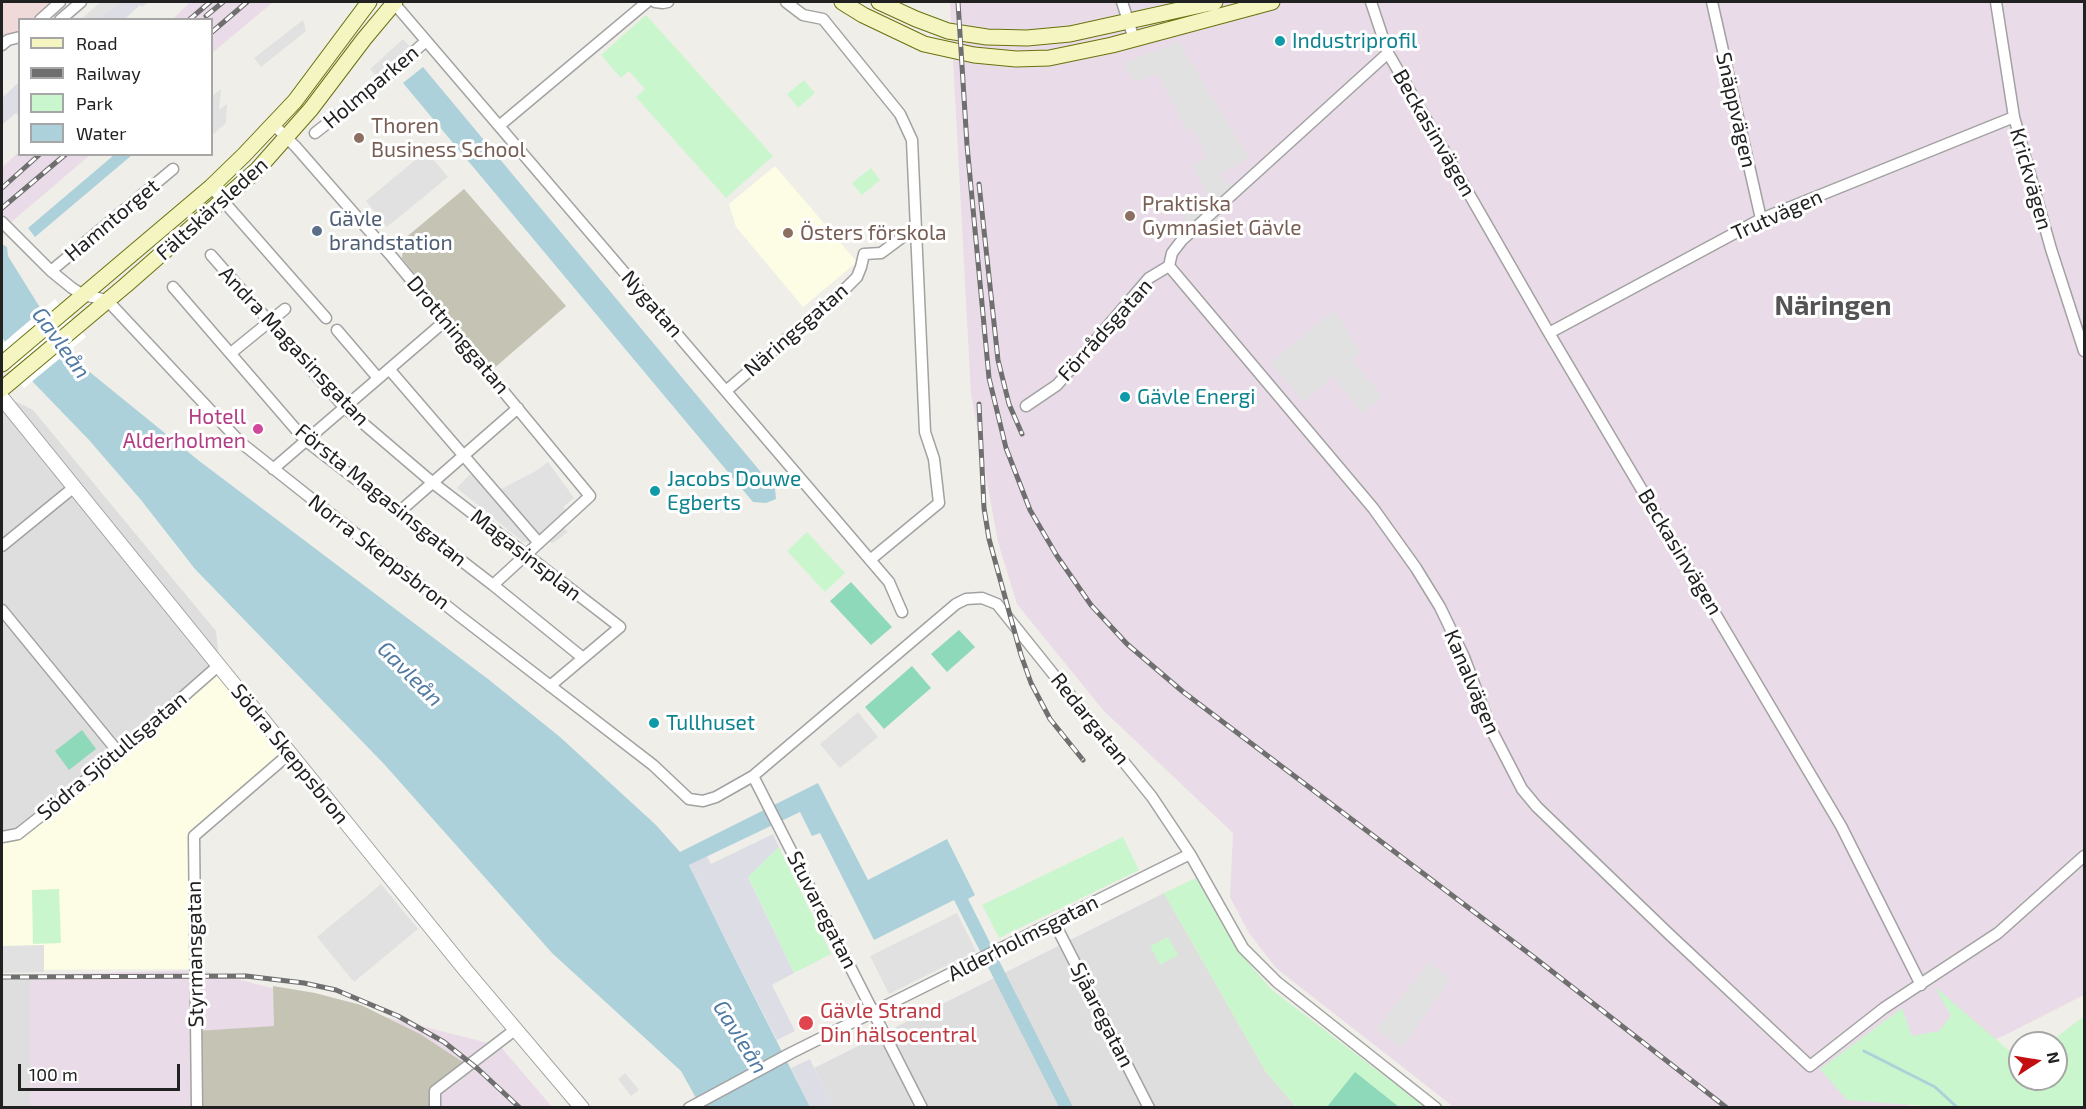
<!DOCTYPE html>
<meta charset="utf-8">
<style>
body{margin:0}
#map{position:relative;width:2086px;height:1109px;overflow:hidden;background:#f0eee8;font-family:"Exo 2",sans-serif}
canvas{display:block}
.frame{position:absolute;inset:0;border:3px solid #212121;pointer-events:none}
.legend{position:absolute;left:18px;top:18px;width:195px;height:138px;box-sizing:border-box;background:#fff;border:2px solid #a6a6a6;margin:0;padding:8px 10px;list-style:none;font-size:18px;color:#212121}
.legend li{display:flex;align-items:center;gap:12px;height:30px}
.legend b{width:30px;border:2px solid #a6a6a6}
.north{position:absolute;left:2008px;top:1031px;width:60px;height:60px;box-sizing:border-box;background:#fff;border:2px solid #a6a6a6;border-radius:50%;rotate:78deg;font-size:16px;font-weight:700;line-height:24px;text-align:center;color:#212121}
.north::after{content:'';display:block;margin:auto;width:21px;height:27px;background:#c30f12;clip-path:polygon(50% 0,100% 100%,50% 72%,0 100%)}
.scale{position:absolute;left:18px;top:1064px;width:162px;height:27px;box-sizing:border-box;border:3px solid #212121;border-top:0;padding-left:8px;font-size:18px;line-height:21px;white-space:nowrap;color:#212121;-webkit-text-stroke:4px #fff;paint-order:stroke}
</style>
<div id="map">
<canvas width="2086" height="1109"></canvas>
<div class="frame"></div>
<ul class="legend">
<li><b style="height:8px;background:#f4f5c1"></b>Road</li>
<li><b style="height:8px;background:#6f6f6f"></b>Railway</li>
<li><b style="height:16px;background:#caf6cd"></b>Park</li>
<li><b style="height:16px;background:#acd1da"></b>Water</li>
</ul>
<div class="north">N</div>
<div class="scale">100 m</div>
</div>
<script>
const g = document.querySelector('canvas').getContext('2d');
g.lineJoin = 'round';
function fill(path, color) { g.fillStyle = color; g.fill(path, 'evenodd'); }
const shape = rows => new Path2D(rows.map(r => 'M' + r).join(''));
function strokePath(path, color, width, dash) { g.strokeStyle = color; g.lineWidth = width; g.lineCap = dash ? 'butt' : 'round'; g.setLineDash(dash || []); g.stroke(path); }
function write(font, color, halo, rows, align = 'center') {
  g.font = font + ' "Exo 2",sans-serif'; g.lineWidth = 6; g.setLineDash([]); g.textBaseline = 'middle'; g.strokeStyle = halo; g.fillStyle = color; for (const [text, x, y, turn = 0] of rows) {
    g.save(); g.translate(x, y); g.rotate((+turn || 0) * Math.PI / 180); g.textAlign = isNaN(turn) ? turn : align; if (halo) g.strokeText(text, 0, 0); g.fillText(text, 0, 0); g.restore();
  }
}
fill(shape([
 [5,396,33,410,216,631,219,659,70,793,18,834,2,837,2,399],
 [1164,893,1266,1072,1296,1107,834,1107,814,1068],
 [2,975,30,975,30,1107,2,1108]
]), '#dfdede');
fill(shape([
 [2,2,53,2,32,19,20,20,19,30,8,40,2,33]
]), '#f0dad9');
fill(shape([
 [190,2,273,2,212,53,212,20,173,19],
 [950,2,2084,2,2084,995,2003,1036,1928,1066,1908,1107,1455,1108,1276,968,1249,933,1230,897,1233,833,1103,710,1017,604,998,542,971,394],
 [19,152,20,154,90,155,2,230,2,167],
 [201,970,500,1046,552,1107,30,1107,30,975]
]), '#e9dbe7');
fill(shape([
 [775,166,857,262,803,307,736,227,729,204],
 [217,670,286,753,191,835,192,969,2,970,2,841,11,841,24,836]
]), '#fdfde5');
fill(shape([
 [464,189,566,306,492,370,402,258,404,239],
 [273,986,315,993,361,1005,420,1034,466,1064,435,1091,434,1107,197,1107,196,1031,274,1026]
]), '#c5c4b4');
fill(shape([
 [646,15,773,156,726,198,636,97,645,89,629,71,621,78,601,55],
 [804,80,815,93,798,108,787,94],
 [871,168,880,180,862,195,852,183],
 [807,532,845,573,825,592,787,551],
 [1123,837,1139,870,999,938,982,905],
 [779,847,831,954,794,973,748,876],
 [1196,878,1237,950,1271,989,1425,1107,1296,1107,1266,1072,1164,893],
 [59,889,61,943,33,944,32,890],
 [1168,937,1178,955,1160,965,1150,946],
 [1935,987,2020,1060,2020,1079,2056,1079,2056,1043,2049,1043,2084,1016,2084,1107,1950,1108,1847,1100,1820,1069,1902,1008,1912,1036,1939,1031,1951,1016]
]), '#caf6cd');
fill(shape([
 [851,582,892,627,871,645,830,601],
 [959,630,975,647,947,672,931,654],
 [912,666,931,688,884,729,865,707],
 [82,730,96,749,69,770,55,751],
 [1355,1072,1399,1107,1327,1107]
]), '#8dd9ba');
fill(shape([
 [101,2,120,2,98,19,80,20],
 [303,20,306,31,261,67,254,58],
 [403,39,414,51,381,81,370,69],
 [1179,42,1249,158,1221,174,1231,188,1190,225,1183,214,1208,197,1192,165,1207,156,1192,128,1186,130,1157,73,1134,83,1123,63],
 [221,89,219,110,227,104,226,123,212,135,212,96],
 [426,151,448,177,387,227,366,201],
 [1334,310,1361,352,1352,360,1383,397,1362,414,1333,376,1303,402,1271,363],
 [548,462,574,498,563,507,567,511,556,520,568,532,553,543,544,541,523,542,457,488,470,474,493,493,534,472],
 [858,712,878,737,840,768,820,744],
 [381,884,418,929,354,982,317,937],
 [957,913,976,951,889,994,870,956],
 [44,945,44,972,2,973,2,946],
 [1429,962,1450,980,1402,1048,1376,1029],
 [625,1073,639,1090,631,1096,618,1079]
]), '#e1e1e1');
fill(shape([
 [120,2,148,2,142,7,140,5,126,18,127,19,98,19],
 [19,82,19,116,16,113,2,125,2,98],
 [773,834,779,847,748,877,794,973,772,985,795,1031,777,1040,725,939,689,864,707,856,711,864],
 [810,1059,814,1068,834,1107,810,1107,791,1068]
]), '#dddde6');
fill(shape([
 [423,67,775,489,776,499,766,503,753,502,403,83],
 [114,155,132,155,35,237,28,228],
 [2,244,7,247,8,256,70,356,198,460,488,679,560,737,656,825,680,852,818,783,868,880,947,839,975,895,968,899,1073,1107,1059,1107,954,900,874,940,820,833,812,836,800,812,689,865,725,939,810,1107,701,1107,681,1071,552,953,384,764,195,569,141,500,89,440,33,382,2,337]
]), '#acd1da');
fill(shape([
 [55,299,86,337,24,388,2,361,2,344]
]), '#fff');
strokePath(shape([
 [1864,1051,1935,1087,1958,1108]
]), '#acd1da', 3);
const minor = shape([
 [393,2,889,582,902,612],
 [655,2,663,3,668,2],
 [786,2,803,15,823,19,900,114,912,140,925,432,934,459,939,503,870,560],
 [1122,2,1134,39],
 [1371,2,1388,53,1549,333,1841,826,1921,985],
 [1712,2,1761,219],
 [1996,2,2014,117,2051,249,2084,351],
 [40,20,60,2],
 [60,20,81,2],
 [2,45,8,40,20,37],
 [274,125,296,147,393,258,590,496,493,585],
 [499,126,647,2],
 [315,133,381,81,426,41],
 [211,187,326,318],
 [2,222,51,271,72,288,83,295,107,300,240,442,457,614,653,765,689,799,703,801,716,797,753,776,956,604,966,599,982,598,997,604,1152,797,1190,854,1243,948,1277,982,1436,1108],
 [211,255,344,407,433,483,620,627,550,686],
 [1169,266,1373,508,1416,568,1440,607,1464,657,1491,729,1522,789,1537,807,1670,935,1810,1066,1884,1008,1998,933,2084,856],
 [51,271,173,169],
 [173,287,305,440,493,585,583,658],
 [337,330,378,378],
 [1549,333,1761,219,2014,117],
 [231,353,285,309],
 [389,369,539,543],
 [726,391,847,287,857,277,861,267,864,254,881,253,916,227],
 [1026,406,1057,385,1149,278,1169,266,1172,253,1182,240,1388,53],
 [273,469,445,321],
 [399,512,518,408],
 [2,546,73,488],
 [2,610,119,753],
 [753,776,922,1108],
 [2,837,18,834,70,793,119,753,218,666],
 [1054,922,1149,1108],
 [197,1108,194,836,289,754],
 [435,1108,435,1091,516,1029],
 [689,1108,791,1053,1190,854]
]);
const tertiary = shape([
 [2,398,467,972,582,1108]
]);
const secondary = shape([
 [842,2,863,15,924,44,974,55,1016,59,1049,58,1112,45,1272,2],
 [879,2,916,19,948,31,987,37,1027,38,1070,34,1215,2],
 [2,364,211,187,244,155,295,101,369,2],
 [2,389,126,285,257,170,311,109,364,39,395,2]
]);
strokePath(minor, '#a2a2a2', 13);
strokePath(tertiary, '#a2a2a2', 16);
strokePath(secondary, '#69720d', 17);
strokePath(minor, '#fff', 10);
strokePath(tertiary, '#fff', 14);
strokePath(secondary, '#f4f5c1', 15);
const rail = shape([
 [958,2,967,145,989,378,1006,448,1030,510,1057,556,1091,605,1127,644,1182,691,1535,958,1727,1108],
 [206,16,223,2],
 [189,20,210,2],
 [212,32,247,2],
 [979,184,998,360,1009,404,1022,434],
 [2,188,40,154],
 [2,208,66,154],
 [979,404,984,508,989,539,1021,655,1031,683,1050,719,1083,760],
 [2,977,246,976,304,983,336,990,398,1016,444,1042,478,1069,520,1108]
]);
strokePath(rail, '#6f6f6f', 5);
strokePath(rail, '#fff', 3, [9]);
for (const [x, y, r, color] of [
 [1280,41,6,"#0f9aa8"],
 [359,138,6,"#8d6e63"],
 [1130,216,6,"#8d6e63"],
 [317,231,6,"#5c6f8a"],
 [788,233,6,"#8d6e63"],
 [1125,397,6,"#0f9aa8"],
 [258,429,6,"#d1479c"],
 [655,491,6,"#0f9aa8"],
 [654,723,6,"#0f9aa8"],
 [806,1023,8,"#e0444e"]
]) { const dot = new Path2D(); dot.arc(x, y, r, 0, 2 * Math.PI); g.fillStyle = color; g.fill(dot); strokePath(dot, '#fff', 2); }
write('21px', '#0d838f', '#fff', [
 ["Industriprofil",1292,41],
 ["Gävle Energi",1137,397],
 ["Jacobs Douwe",667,479],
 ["Egberts",667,503],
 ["Tullhuset",666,723]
], 'left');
write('21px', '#212121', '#fff', [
 ["Holmparken",371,87,-40],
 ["Snäppvägen",1736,110,77],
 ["Beckasinvägen",1434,133,60],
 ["Krickvägen",2031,179,74],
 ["Fältskärsleden",212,209,-42],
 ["Trutvägen",1777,215,-24],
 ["Hamntorget",112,220,-40],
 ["Nygatan",652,304,49],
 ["Näringsgatan",796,330,-41],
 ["Förrådsgatan",1105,330,-48],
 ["Drottninggatan",458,335,50],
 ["Andra Magasinsgatan",294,346,47],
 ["Första Magasinsgatan",381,495,39],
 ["Norra Skeppsbron",379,552,38],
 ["Beckasinvägen",1680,552,59],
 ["Magasinsplan",526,555,38],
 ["Kanalvägen",1472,682,67],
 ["Redargatan",1090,719,51],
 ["Södra Skeppsbron",290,754,51],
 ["Södra Sjötullsgatan",112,756,-40],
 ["Stuvaregatan",822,910,63],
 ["Alderholmsgatan",1023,938,-27],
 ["Styrmansgatan",195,954,-91],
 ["Sjåaregatan",1102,1015,63]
]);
write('21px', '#785e54', '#fff', [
 ["Thoren",371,126],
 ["Business School",371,150],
 ["Praktiska",1142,204],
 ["Gymnasiet Gävle",1142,228],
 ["Östers förskola",800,233]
], 'left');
write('21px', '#4e5e75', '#fff', [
 ["Gävle",329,219],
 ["brandstation",329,243]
], 'left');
write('21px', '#b23c85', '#fff', [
 ["Hotell",246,417],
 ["Alderholmen",246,441]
], 'right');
write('21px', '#be3a42', '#fff', [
 ["Gävle Strand",820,1011],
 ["Din hälsocentral",820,1035]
], 'left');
write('italic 22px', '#507aa2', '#fff', [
 ["Gavleån",61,343,54],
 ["Gavleån",410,674,45],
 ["Gavleån",740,1037,58]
]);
write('bold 27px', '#545454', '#fff', [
 ["Näringen",1833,306]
]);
</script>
